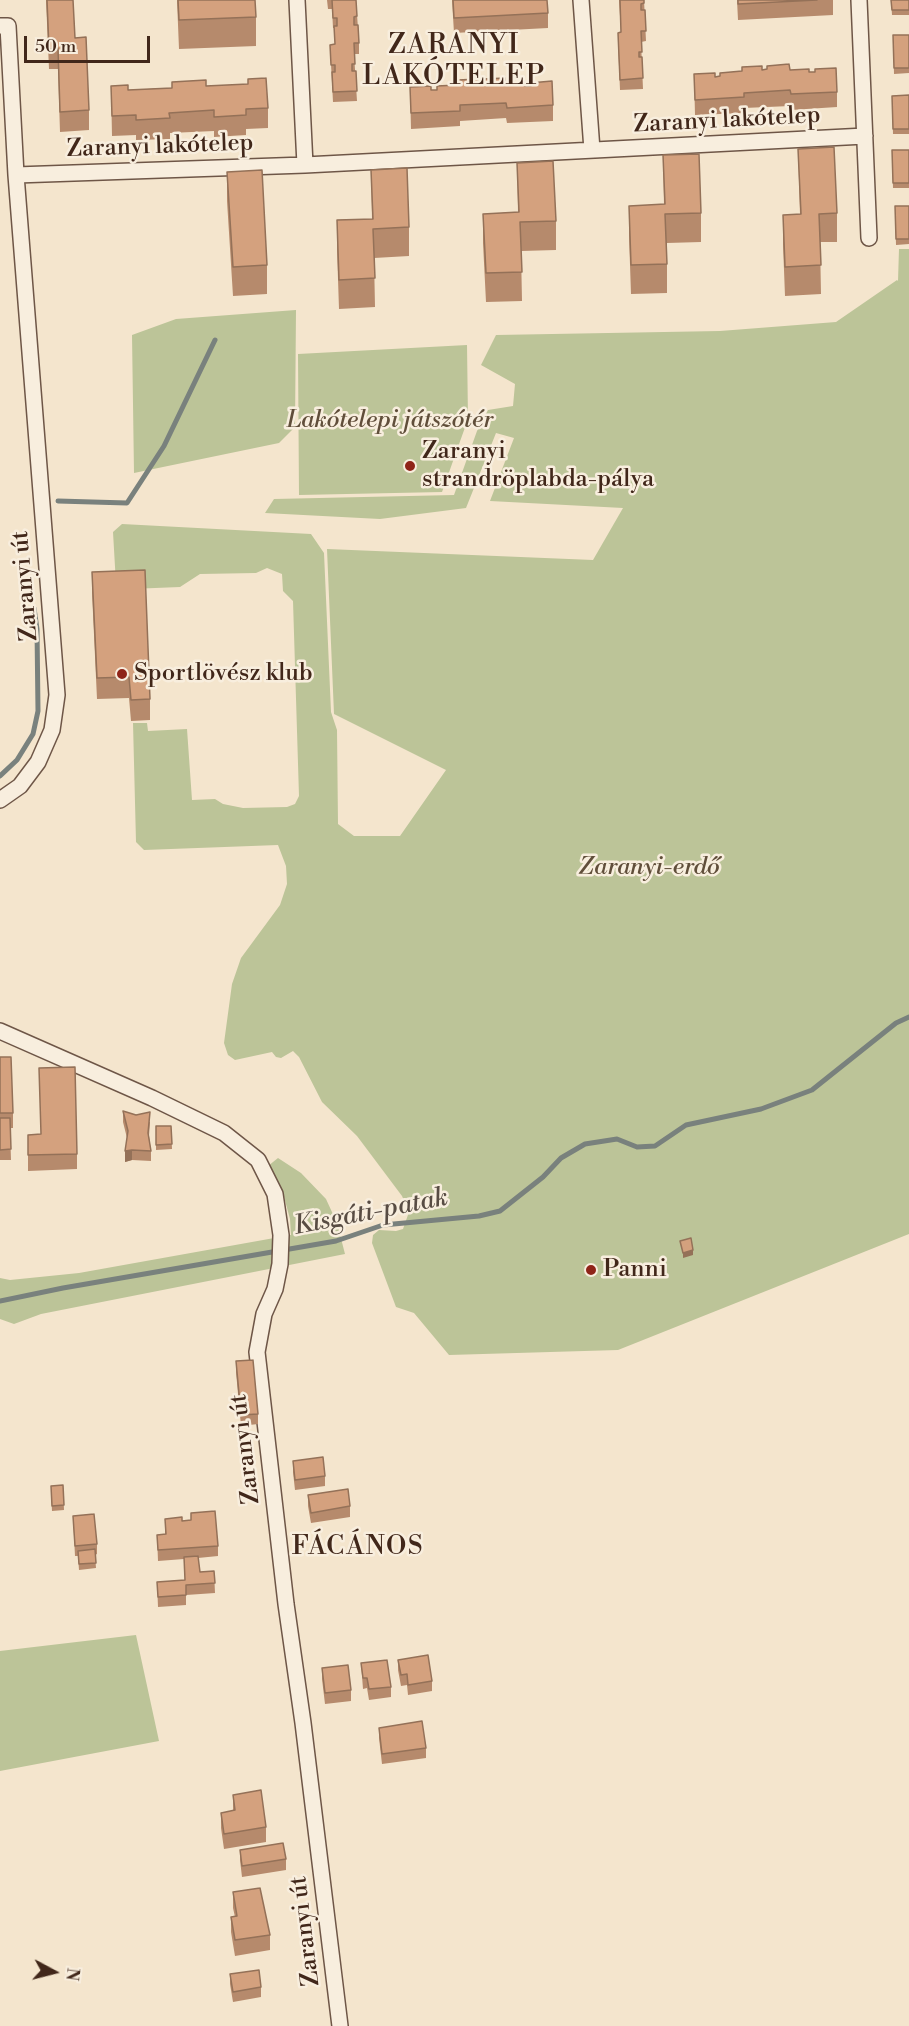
<!DOCTYPE html>
<meta charset="utf-8">
<style>
body{margin:0}
#map{position:relative;width:909px;height:2026px;overflow:hidden;background:#f4e5cd;font-family:"Libre Bodoni",serif}
canvas{display:block}
.north{position:absolute;left:24px;top:1942px;width:60px;height:60px;-webkit-text-stroke:4px #f8eede;paint-order:stroke;rotate:97deg;font-size:16px;font-weight:700;line-height:24px;text-align:center;color:#41271a}
.north::after{content:'';display:block;margin:auto;width:21px;height:27px;background:#41271a;clip-path:polygon(50% 0,100% 100%,50% 72%,0 100%)}
.scale{position:absolute;left:24px;top:36px;width:126px;height:27px;box-sizing:border-box;border:3px solid #41271a;border-top:0;padding-left:8px;font-size:18px;line-height:21px;white-space:nowrap;color:#41271a;-webkit-text-stroke:4px #f8eede;paint-order:stroke}
</style>
<div id="map">
<canvas width="909" height="2026"></canvas>
<div class="north">N</div>
<div class="scale">50 m</div>
</div>
<script>
const g = document.querySelector('canvas').getContext('2d');
g.lineJoin = 'round';
function fill(path, color) { g.fillStyle = color; g.fill(path, 'evenodd'); }
const shape = rows => new Path2D(rows.map(r => 'M' + r).join(''));
function strokePath(path, color, width, dash) { g.strokeStyle = color; g.lineWidth = width; g.lineCap = dash ? 'butt' : 'round'; g.setLineDash(dash || []); g.stroke(path); }
function write(font, color, halo, rows, align = 'center') {
  g.font = font + ' "Libre Bodoni",serif'; g.lineWidth = 5; g.setLineDash([]); g.textBaseline = 'middle'; g.strokeStyle = halo; g.fillStyle = color; for (const [text, x, y, turn = 0] of rows) {
    g.save(); g.translate(x, y); g.rotate((+turn || 0) * Math.PI / 180); g.textAlign = isNaN(turn) ? turn : align; if (halo) g.strokeText(text, 0, 0); g.fillText(text, 0, 0); g.restore();
  }
}
fill(shape([
 [899,249,909,249,909,1234,618,1350,449,1355,414,1313,396,1307,372,1243,373,1235,379,1230,396,1231,403,1229,409,1212,402,1196,357,1136,322,1102,299,1057,293,1051,281,1058,276,1057,272,1052,235,1060,228,1055,224,1043,232,984,241,958,280,905,287,884,286,866,278,845,144,850,136,842,133,723,147,723,148,731,187,729,192,800,215,799,223,804,243,808,287,807,295,804,299,796,293,601,283,591,282,574,267,568,256,573,200,574,180,587,130,589,116,584,113,532,122,524,311,534,324,553,331,712,337,730,338,824,354,836,400,836,446,770,334,714,327,549,593,560,623,508,490,501,514,438,496,433,466,508,380,519,265,513,274,499,454,495,477,431,488,410,513,406,515,384,481,365,496,335,720,331,836,322,897,280,898,281],
 [296,310,295,427,279,443,134,473,132,335,176,319],
 [467,345,468,419,442,492,299,495,298,354],
 [278,1158,301,1173,326,1199,337,1223,345,1254,41,1314,14,1324,0,1319,0,1278,10,1280,79,1273,291,1235,290,1219,283,1193,268,1166],
 [136,1635,159,1741,0,1771,0,1651]
]), '#bcc498');
strokePath(shape([
 [58,501,127,503,164,446,215,340],
 [0,776,17,760,33,734,38,711,37,629,34,608],
 [0,1301,63,1288,336,1241,383,1225,479,1216,500,1211,543,1177,561,1158,585,1144,617,1139,637,1147,655,1146,686,1125,761,1109,812,1090,896,1023,909,1017]
]), '#79817d', 5);
const minor = shape([
 [297,0,305,165],
 [581,0,592,150],
 [859,0,869,238],
 [0,26,8,26,16,175,57,695,52,730,38,762,20,786,0,800],
 [16,175,305,165,865,136],
 [0,1031,152,1098,224,1133,258,1160,275,1194,281,1235,280,1264,275,1289,264,1314,257,1352,286,1604,303,1723,340,2026]
]);
strokePath(minor, '#6e5647', 18);
strokePath(minor, '#f8eede', 15);
fill(shape([
 [46,0,73,0,75,38,89,110,89,130,60,132,58,69,49,69],
 [177,0,256,17,256,46,179,49],
 [327,0,356,0,359,43,359,54,354,54,357,101,333,102,330,45,335,44,334,28,333,28,332,9,328,9],
 [452,0,548,13,548,28,454,33],
 [619,0,644,0,646,41,641,42,643,89,620,90,618,43,618,33,621,32],
 [737,0,833,0,833,15,738,20],
 [891,0,909,0,909,15,892,15],
 [893,35,909,35,909,73,894,74],
 [762,70,790,70,809,72,837,92,837,107,791,110,790,106,744,108,744,113,695,115,694,74,715,77,742,72],
 [478,84,505,84,525,86,553,105,553,121,507,123,506,118,460,121,460,126,411,129,410,87,431,90,437,90],
 [111,86,128,90,206,86,268,108,268,128,246,129,246,135,214,137,214,131,170,133,170,139,136,140,136,135,112,136],
 [909,95,909,134,893,134,892,96],
 [798,149,837,213,837,242,820,242,821,294,785,296,783,244,783,215,800,214],
 [892,150,909,150,909,188,893,188],
 [663,155,701,213,701,242,667,243,667,293,631,294,629,235,629,206,664,205],
 [517,163,556,221,556,250,521,251,522,301,486,302,483,243,483,214,518,212],
 [371,170,409,227,409,256,374,258,375,307,339,309,337,249,337,220,372,219],
 [227,172,267,265,267,294,233,296,227,201],
 [895,206,909,206,909,244,896,245],
 [92,572,150,699,150,720,131,721,129,698,97,699,92,592],
 [0,1057,13,1113,13,1128,10,1128,11,1160,0,1160],
 [123,1111,150,1122,149,1136,151,1151,151,1161,132,1160,125,1162,127,1138,123,1122],
 [156,1126,171,1126,172,1149,156,1150],
 [28,1135,77,1154,77,1169,28,1171],
 [236,1361,258,1414,258,1424,241,1426,236,1372],
 [293,1461,325,1476,325,1486,295,1490,293,1472],
 [63,1485,64,1510,52,1511,51,1491],
 [308,1495,350,1506,350,1517,311,1523,308,1506],
 [191,1513,218,1546,218,1556,198,1558,200,1572,214,1571,215,1593,186,1595,186,1605,158,1607,157,1582,185,1580,184,1559,158,1561,157,1535,165,1534,165,1519,182,1521,191,1520],
 [73,1516,97,1544,97,1554,95,1555,96,1568,79,1570,78,1556,75,1556],
 [398,1660,432,1681,432,1691,408,1695,407,1685,401,1686,398,1670],
 [361,1663,391,1687,391,1697,369,1700,367,1688,363,1689],
 [322,1668,351,1690,351,1701,325,1704,322,1679],
 [379,1728,426,1748,426,1758,382,1764,379,1738],
 [233,1795,266,1827,266,1842,224,1849,221,1828,221,1813,233,1811],
 [240,1850,286,1859,286,1870,242,1877,240,1860],
 [233,1892,270,1935,270,1950,235,1956,231,1932,231,1917,235,1917,233,1908],
 [230,1974,261,1987,261,1997,233,2002,230,1984]
]), '#b68a6c');
fill(shape([
 [132,1150,132,1160,125,1162,125,1151],
 [693,1250,693,1255,683,1258,683,1253]
]), '#947158');
const building = shape([
 [47,0,73,0,75,38,86,37,89,110,60,112,58,48,49,49,47,0],
 [178,0,255,0,256,17,179,20,178,0],
 [332,0,356,0,357,16,354,17,354,25,358,25,359,43,354,43,355,64,352,64,352,71,356,71,357,91,333,92,332,72,335,72,335,65,331,65,330,45,335,44,334,26,337,26,337,18,333,18,332,0],
 [453,0,547,0,548,13,454,18,453,0],
 [620,0,644,0,644,3,641,4,641,10,645,10,646,31,641,31,642,52,639,52,639,57,642,57,643,78,620,80,618,33,621,32,620,0],
 [738,0,817,0,738,4,738,0],
 [891,0,909,0,909,10,892,10,891,0],
 [893,35,909,35,909,68,894,68,893,35],
 [789,64,790,70,809,69,809,72,815,72,815,69,836,68,837,92,791,94,790,90,744,93,744,97,695,100,694,74,715,73,715,77,720,76,720,73,742,71,742,67,762,66,762,70,767,69,767,66,789,64],
 [266,78,268,108,246,109,246,115,214,117,214,110,169,113,170,118,136,120,136,115,112,116,111,86,128,85,128,90,172,88,172,82,206,80,206,86,248,84,248,79,266,78],
 [505,78,505,84,525,83,525,86,531,86,530,83,552,81,553,105,507,108,506,103,460,105,460,111,411,113,410,87,431,86,431,90,437,90,437,86,458,85,458,80,478,79,478,84,484,83,484,79,505,78],
 [909,95,909,129,893,129,892,96,909,95],
 [834,147,837,213,819,214,821,265,785,267,783,215,801,214,798,149,834,147],
 [892,150,909,150,909,183,893,183,892,150],
 [699,154,701,213,665,214,667,264,631,265,629,206,665,204,663,155,699,154],
 [553,161,556,221,520,222,522,272,486,273,483,214,519,212,517,163,553,161],
 [407,168,409,227,373,229,375,278,339,280,337,220,373,219,371,170,407,168],
 [262,170,267,265,233,267,227,172,262,170],
 [895,206,909,206,909,239,896,239,895,206],
 [145,570,150,699,131,700,129,677,97,678,92,572,145,570],
 [0,1057,11,1057,13,1113,0,1113,0,1057],
 [75,1067,77,1154,28,1155,28,1135,41,1134,39,1068,75,1067],
 [123,1111,136,1115,150,1112,148,1133,151,1151,132,1150,125,1151,128,1131,123,1111],
 [0,1118,10,1118,11,1149,0,1150,0,1118],
 [156,1126,171,1126,172,1144,156,1145,156,1126],
 [691,1238,693,1250,683,1253,680,1241,691,1238],
 [253,1360,258,1414,241,1415,236,1361,253,1360],
 [323,1457,325,1476,295,1480,293,1461,323,1457],
 [63,1485,64,1505,52,1506,51,1486,63,1485],
 [348,1489,350,1506,311,1513,308,1495,348,1489],
 [215,1511,218,1546,158,1550,157,1535,166,1534,165,1519,182,1517,182,1521,191,1520,191,1513,215,1511],
 [94,1514,97,1544,75,1546,73,1516,94,1514],
 [95,1549,96,1563,79,1564,78,1551,95,1549],
 [198,1556,200,1572,214,1571,215,1583,186,1585,186,1595,158,1597,157,1582,185,1580,184,1557,198,1556],
 [428,1655,432,1681,408,1685,407,1674,401,1675,398,1660,428,1655],
 [387,1660,391,1687,369,1689,367,1678,363,1678,361,1663,387,1660],
 [348,1665,351,1690,325,1693,322,1668,348,1665],
 [422,1721,426,1748,382,1754,379,1728,422,1721],
 [261,1790,266,1827,224,1834,221,1813,235,1810,233,1795,261,1790],
 [283,1843,286,1859,242,1866,240,1850,283,1843],
 [260,1888,270,1935,235,1940,231,1917,237,1916,233,1892,260,1888],
 [259,1970,261,1987,233,1992,230,1974,259,1970]
]);
fill(building, '#d4a17e');
strokePath(building, '#947158', 1.5);
for (const [x, y, r, color] of [
 [410,466,6,"#8f2418"],
 [122,674,6,"#8f2418"],
 [591,1270,6,"#8f2418"]
]) { const dot = new Path2D(); dot.arc(x, y, r, 0, 2 * Math.PI); g.fillStyle = color; g.fill(dot); strokePath(dot, '#f8eede', 2); }
write('24px', '#41271a', '#f8eede', [
 ["Zaranyi lakótelep",727,121,-3],
 ["Zaranyi lakótelep",160,147,-2],
 ["Zaranyi út",26,586,-95],
 ["Zaranyi út",246,1449,-97],
 ["Zaranyi út",306,1931,-97]
]);
write('italic 24px', '#604e3a', '#f8eede', [
 ["Lakótelepi játszótér",390,421],
 ["Zaranyi-erdő",649,868]
]);
write('24px', '#41271a', '#f8eede', [
 ["Zaranyi",422,452],
 ["strandröplabda-pálya",422,480],
 ["Sportlövész klub",134,674],
 ["Panni",603,1270]
], 'left');
write('italic 26px', '#584c43', '#f8eede', [
 ["Kisgáti-patak",371,1213,-11]
]);
g.letterSpacing = '1.5px';
write('26px', '#41271a', '#f8eede', [
 ["FÁCÁNOS",358,1548]
]);
g.letterSpacing = '0px';
g.letterSpacing = '1.5px';
write('27px', '#41271a', '#f8eede', [
 ["ZARANYI",454,47],
 ["LAKÓTELEP",454,78]
]);
g.letterSpacing = '0px';
</script>
